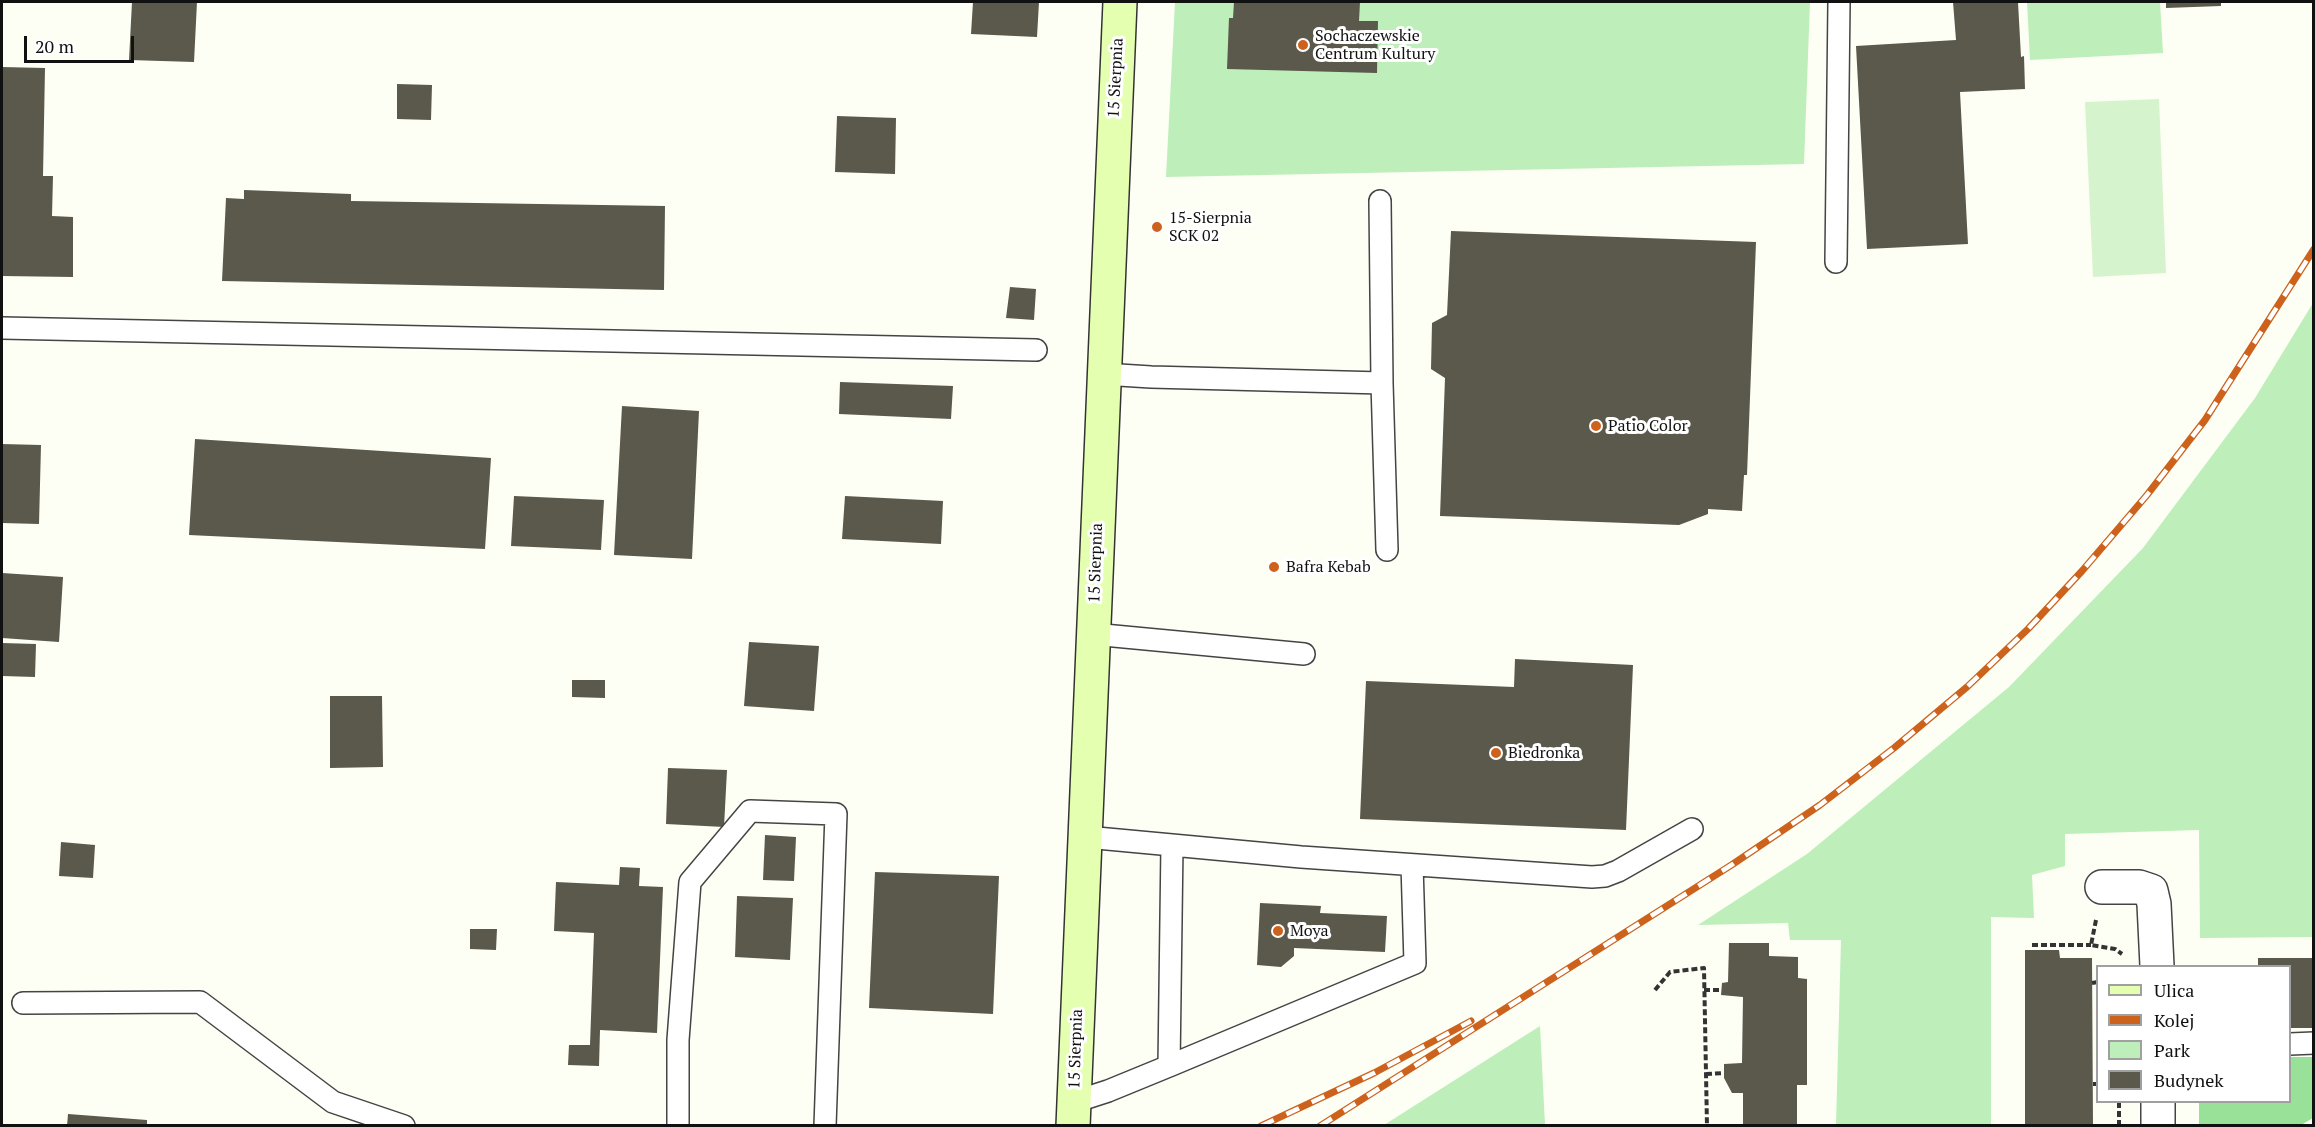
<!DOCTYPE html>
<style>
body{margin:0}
#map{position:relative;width:2315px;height:1127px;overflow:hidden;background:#fdfff5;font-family:"PT Serif",serif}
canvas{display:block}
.frame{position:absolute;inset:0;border:3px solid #111;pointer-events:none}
.legend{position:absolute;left:2096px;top:965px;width:195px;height:138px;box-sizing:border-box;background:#fff;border:2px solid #a0a0a0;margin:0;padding:8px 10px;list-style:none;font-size:18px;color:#111}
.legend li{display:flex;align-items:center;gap:12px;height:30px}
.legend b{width:30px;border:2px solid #a0a0a0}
.scale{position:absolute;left:24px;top:36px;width:110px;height:27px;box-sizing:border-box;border:3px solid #111;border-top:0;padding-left:8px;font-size:18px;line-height:21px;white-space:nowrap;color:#111;-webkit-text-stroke:4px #fff;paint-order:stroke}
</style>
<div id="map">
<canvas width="2315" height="1127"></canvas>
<div class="frame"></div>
<ul class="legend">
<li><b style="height:8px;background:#e5ffb0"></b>Ulica</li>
<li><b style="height:8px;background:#cd621d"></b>Kolej</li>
<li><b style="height:16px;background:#beeeba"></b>Park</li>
<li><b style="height:16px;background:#5b584c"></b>Budynek</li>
</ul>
<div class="scale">20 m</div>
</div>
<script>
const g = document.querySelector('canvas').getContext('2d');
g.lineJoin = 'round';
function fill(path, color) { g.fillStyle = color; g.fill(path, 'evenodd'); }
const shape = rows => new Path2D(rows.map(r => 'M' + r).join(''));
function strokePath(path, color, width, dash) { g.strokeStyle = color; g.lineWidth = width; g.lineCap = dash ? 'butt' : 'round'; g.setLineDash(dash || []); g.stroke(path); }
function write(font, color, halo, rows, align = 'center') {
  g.font = font + ' "PT Serif",serif'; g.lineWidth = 6; g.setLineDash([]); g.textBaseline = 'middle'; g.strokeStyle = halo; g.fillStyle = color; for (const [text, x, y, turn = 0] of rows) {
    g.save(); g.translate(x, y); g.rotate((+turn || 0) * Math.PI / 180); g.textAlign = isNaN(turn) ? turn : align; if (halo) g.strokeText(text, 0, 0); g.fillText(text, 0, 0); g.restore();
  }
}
fill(shape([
 [1175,2,1810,2,1804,164,1166,177],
 [2027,2,2160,2,2163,53,2030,60],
 [2313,303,2313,937,2200,938,2199,830,2065,834,2065,866,2032,875,2034,918,1991,917,1991,1125,1836,1125,1841,940,1790,940,1788,923,1698,925,1807,854,2009,687,2143,548,2255,398],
 [1540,1026,1545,1125,1384,1125]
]), '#beeeba');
fill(shape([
 [2290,1057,2313,1057,2313,1118,2301,1125,2199,1125,2199,1102,2290,1102]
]), '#99e098');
fill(shape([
 [2159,99,2166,273,2093,277,2085,102]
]), '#d5f4cd');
fill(shape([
 [132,2,197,2,194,62,129,60],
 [973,2,1039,2,1037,37,971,34],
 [1234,2,1360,2,1359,21,1378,21,1377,73,1227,69,1229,18,1233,18],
 [1953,2,2018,2,2021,57,2024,56,2025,89,1960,92,1968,244,1867,249,1856,46,1956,40],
 [2166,2,2221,2,2221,6,2166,8],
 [2,67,45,68,43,176,53,176,52,216,73,217,73,277,2,276],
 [397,84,432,85,431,120,397,119],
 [837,116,896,118,895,174,835,172],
 [244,190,351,194,351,201,665,206,664,290,222,281,226,198,244,199],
 [1451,231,1756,242,1747,475,1744,475,1742,511,1708,509,1708,514,1679,525,1440,516,1445,378,1431,369,1432,323,1447,315],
 [1010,287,1036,289,1034,320,1006,318],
 [840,382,953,386,951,419,839,414],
 [622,406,699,411,692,559,614,555],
 [195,439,491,458,485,549,189,535],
 [2,444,41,445,39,524,2,523],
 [514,496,604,500,601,550,511,546],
 [845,496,943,501,941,544,842,539],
 [2,573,63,577,59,642,2,638],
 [749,642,819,646,814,711,744,706],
 [2,643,36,644,35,677,2,676],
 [1515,659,1633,665,1626,830,1360,819,1366,681,1514,687],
 [572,680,605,680,605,698,572,697],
 [330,696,382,696,383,767,330,768],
 [668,768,727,770,724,827,666,824],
 [765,835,796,837,794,881,763,880],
 [61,842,95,845,93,878,59,876],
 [620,867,640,868,639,886,663,887,657,1033,600,1030,599,1066,568,1065,569,1045,590,1045,594,933,554,931,556,882,619,885],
 [875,872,999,876,993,1014,869,1008],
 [737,896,793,898,790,960,735,957],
 [1260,903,1321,906,1320,913,1387,916,1385,952,1294,948,1294,956,1281,967,1257,965],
 [470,929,497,929,496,950,470,949],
 [1729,943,1769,943,1769,956,1798,957,1798,978,1807,979,1807,1085,1797,1085,1797,1126,1743,1126,1743,1093,1732,1093,1724,1078,1724,1064,1742,1063,1743,997,1721,995,1722,983,1728,982],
 [2025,950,2059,950,2060,958,2092,958,2093,1126,2025,1126],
 [2258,958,2314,958,2314,1028,2290,1028,2290,966,2258,966],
 [68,1114,147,1120,147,1126,67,1126]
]), '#5b584c');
const lane = shape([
 [1380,201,1382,383],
 [1836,262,1839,2],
 [2,328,1036,350],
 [1103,374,1151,377,1382,383,1387,550],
 [1093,634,1304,654],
 [1086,837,1301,857,1592,877,1605,876,1618,871,1692,829],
 [23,1003,200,1002,333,1102,404,1126],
 [2290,1044,2314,1043],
 [1169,1066,1415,963,1412,865],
 [1074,1102,1108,1091,1169,1066,1172,845],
 [678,1126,678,1040,690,882,750,811,836,814,825,1126]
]);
const street = shape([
 [2102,887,2139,887,2151,891,2154,904,2157,966],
 [2158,1102,2158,1126]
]);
const secondary = shape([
 [1073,1126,1120,2]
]);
strokePath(lane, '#444', 24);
strokePath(street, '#444', 36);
strokePath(secondary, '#333', 36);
strokePath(shape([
 [2096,920,2091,945,2115,949,2122,954],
 [2032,945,2091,945],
 [2092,983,2098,982],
 [1655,990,1670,972,1704,968,1707,1126],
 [1704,990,1721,990],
 [1706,1074,1724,1073],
 [2093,1084,2098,1084],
 [2119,1126,2119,1102]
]), '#333', 4, [6, 3]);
strokePath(lane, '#fff', 21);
strokePath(street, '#fff', 33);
strokePath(secondary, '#e5ffb0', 33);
const rail = shape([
 [1261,1126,1374,1073,1471,1021],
 [1320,1126,1733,864,1820,805,1894,748,1967,687,2028,629,2082,571,2147,495,2205,420,2314,249]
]);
strokePath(rail, '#cd621d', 7);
strokePath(rail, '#fff', 4.5, [14]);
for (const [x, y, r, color] of [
 [1303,45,6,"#cd621d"],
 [1157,227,6,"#cd621d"],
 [1596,426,6,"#cd621d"],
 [1274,567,6,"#cd621d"],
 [1496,753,6,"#cd621d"],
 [1278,931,6,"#cd621d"]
]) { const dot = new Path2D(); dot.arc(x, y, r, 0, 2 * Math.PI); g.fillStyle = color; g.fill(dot); strokePath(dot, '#fff', 2); }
write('16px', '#111', '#fff', [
 ["Sochaczewskie",1315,36],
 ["Centrum Kultury",1315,54],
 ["15-Sierpnia",1169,218],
 ["SCK 02",1169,236],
 ["Patio Color",1608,426],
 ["Bafra Kebab",1286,567],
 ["Biedronka",1508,753],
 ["Moya",1290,931]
], 'left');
write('16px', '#111', '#fff', [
 ["15 Sierpnia",1116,78,-87],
 ["15 Sierpnia",1096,563,-88],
 ["15 Sierpnia",1076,1049,-88]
]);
</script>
